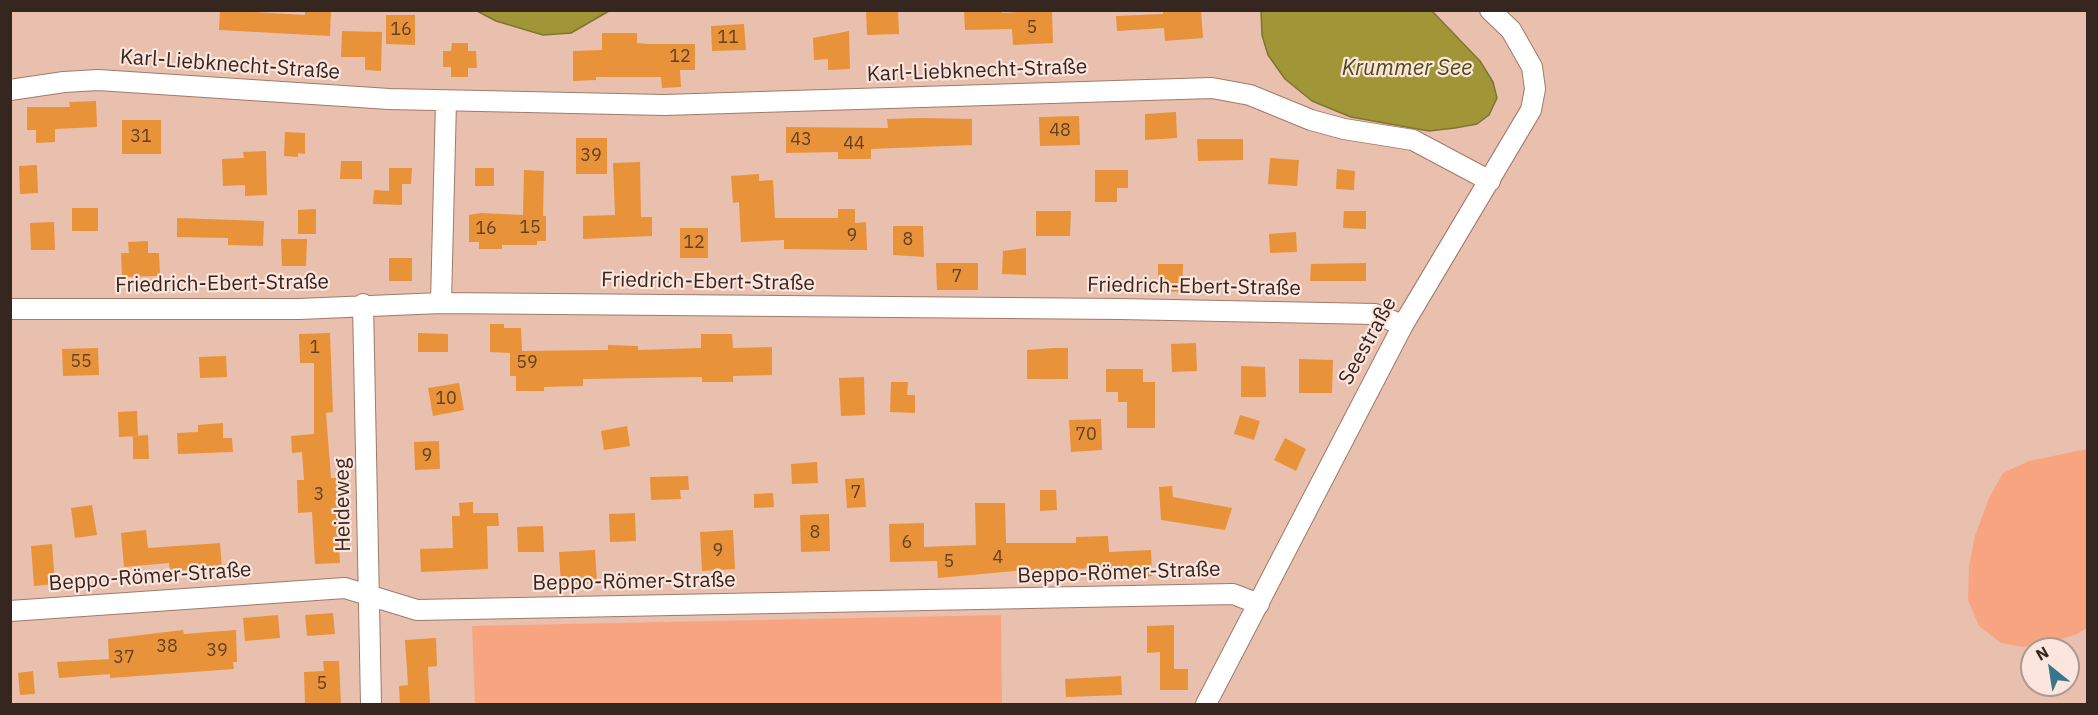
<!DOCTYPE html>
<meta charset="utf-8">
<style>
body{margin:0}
#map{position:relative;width:2098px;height:715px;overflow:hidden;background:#e9bfae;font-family:"IBM Plex Sans",sans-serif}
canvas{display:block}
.frame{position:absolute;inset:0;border:12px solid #362620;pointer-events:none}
.north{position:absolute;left:2020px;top:637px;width:60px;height:60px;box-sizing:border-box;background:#fbe5dc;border:2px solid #ac9991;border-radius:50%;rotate:330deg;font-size:16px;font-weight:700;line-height:24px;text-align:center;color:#362620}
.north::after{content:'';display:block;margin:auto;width:21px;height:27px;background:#38768c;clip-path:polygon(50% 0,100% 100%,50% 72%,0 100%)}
</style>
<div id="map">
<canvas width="2098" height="715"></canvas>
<div class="frame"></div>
<div class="north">N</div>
</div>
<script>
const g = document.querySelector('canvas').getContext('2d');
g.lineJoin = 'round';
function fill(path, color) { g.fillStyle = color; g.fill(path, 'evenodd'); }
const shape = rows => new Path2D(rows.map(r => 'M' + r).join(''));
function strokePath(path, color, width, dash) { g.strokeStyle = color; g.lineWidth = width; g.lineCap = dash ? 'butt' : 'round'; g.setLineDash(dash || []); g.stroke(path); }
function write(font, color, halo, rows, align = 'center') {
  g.font = font + ' "IBM Plex Sans",sans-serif'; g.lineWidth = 4.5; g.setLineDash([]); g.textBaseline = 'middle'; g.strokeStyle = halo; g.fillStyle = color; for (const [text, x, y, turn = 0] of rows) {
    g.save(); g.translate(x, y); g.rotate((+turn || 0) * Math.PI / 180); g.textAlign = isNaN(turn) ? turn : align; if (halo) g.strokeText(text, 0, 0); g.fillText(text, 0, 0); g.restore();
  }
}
fill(shape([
 [2087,449,2087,628,2077,634,2047,644,2024,647,2001,643,1979,626,1968,600,1969,566,1975,536,1989,498,2003,473,2029,461],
 [1001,615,1002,704,475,704,472,626]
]), '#f8a481');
const water = shape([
 [477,11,609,11,571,33,543,35,496,21,477,11],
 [1261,11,1432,11,1480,61,1493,82,1497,98,1489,115,1477,124,1455,128,1429,131,1351,117,1312,101,1285,79,1268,55,1262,35,1261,11]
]);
fill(water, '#a09638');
strokePath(water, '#807431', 1.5);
fill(shape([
 [220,10,305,15,305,10,331,10,330,36,219,30],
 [866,10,898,10,899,34,867,35],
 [964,10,1002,10,1002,13,1052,10,1053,43,1013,45,1012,29,965,30],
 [1163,10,1201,10,1203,38,1165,41,1164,28,1117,31,1116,16,1163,14],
 [386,15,415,15,415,45,386,44],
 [744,24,746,50,712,51,711,26],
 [342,31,382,32,381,71,365,70,365,57,341,57],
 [849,31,850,69,828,70,828,59,814,60,813,38],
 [602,33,637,33,637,43,649,44,695,44,695,70,680,70,681,87,662,88,661,77,596,77,596,80,573,81,573,51,602,50],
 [452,43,468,43,468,51,476,51,477,68,468,68,468,77,451,77,451,67,443,67,443,51,451,51],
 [96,101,97,127,55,129,55,142,36,143,36,130,27,130,27,107,70,107,69,102],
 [1176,112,1177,138,1145,140,1145,114],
 [1079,116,1080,145,1040,146,1039,117],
 [921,118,972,119,972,145,871,149,871,159,838,159,838,152,786,153,786,127,888,128,887,119],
 [122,120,161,120,161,154,122,154],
 [285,132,305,133,305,154,298,153,298,157,284,156],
 [576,138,607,138,607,174,576,174],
 [1197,139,1243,139,1243,160,1198,161],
 [266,151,267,195,245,196,245,185,223,186,222,159,244,158,243,152],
 [1270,158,1299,160,1297,186,1268,184],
 [341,161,362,161,362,179,340,179],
 [640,162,641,217,652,217,652,236,583,239,583,216,615,215,613,163],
 [37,165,38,193,20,194,19,166],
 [389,168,412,168,411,184,402,184,402,205,373,204,374,190,389,191],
 [475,168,494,168,494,186,475,186],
 [1337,169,1355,171,1354,190,1336,189],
 [524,170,544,171,543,216,546,216,546,241,537,241,537,245,502,245,502,249,479,249,479,242,469,242,469,215,481,213,523,215],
 [1095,170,1128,170,1128,188,1117,188,1117,202,1095,202],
 [759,174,759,181,773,180,775,218,838,218,838,209,855,209,855,223,866,222,867,250,784,249,784,240,741,242,739,202,733,203,731,176],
 [72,208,98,208,98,231,72,231],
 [316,209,316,234,298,234,298,210],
 [1036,211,1071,211,1070,236,1036,236],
 [1344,211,1366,211,1366,229,1343,228],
 [177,218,264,221,263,246,228,245,228,238,177,237],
 [54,222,55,250,31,250,30,223],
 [893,226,923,226,924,257,893,255],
 [680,228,708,228,708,258,680,258],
 [1296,232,1297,252,1270,253,1269,234],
 [281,239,307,239,306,266,282,266],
 [148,241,148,253,159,253,160,276,122,277,121,253,129,253,128,242],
 [1026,248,1026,275,1002,274,1003,251],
 [389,258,412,258,412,281,389,281],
 [936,263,978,263,978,290,937,290],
 [1366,263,1366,281,1310,281,1311,264],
 [1158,264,1183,264,1182,292,1158,291],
 [490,324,504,324,504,328,521,328,522,351,608,350,608,345,638,346,638,350,701,348,701,334,732,334,733,348,772,347,772,375,733,376,733,382,702,382,702,377,583,379,583,386,544,387,544,391,516,391,516,376,510,376,510,353,490,352],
 [330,333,333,412,326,413,331,478,340,478,342,511,337,511,340,563,315,564,312,512,298,513,297,480,304,480,302,452,292,453,291,436,314,434,314,363,300,363,299,334],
 [418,333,448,334,448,352,418,352],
 [1196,343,1197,371,1172,372,1171,344],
 [98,348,99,375,63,376,62,349],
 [1054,348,1068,348,1068,379,1027,379,1027,350],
 [226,356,227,377,200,378,199,357],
 [1299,359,1333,360,1332,393,1299,393],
 [1241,366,1265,367,1266,397,1241,397],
 [1106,369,1143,369,1143,382,1155,382,1155,428,1127,428,1127,402,1118,402,1118,392,1106,392],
 [864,377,865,415,841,416,839,378],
 [891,382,908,382,907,395,915,395,915,413,890,412],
 [459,383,464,410,433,416,428,388],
 [137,411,138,436,119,437,118,412],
 [1240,415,1260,421,1254,440,1234,434],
 [1101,419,1102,450,1071,452,1069,420],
 [223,423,223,438,232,438,233,452,178,454,177,433,198,432,198,425],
 [627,426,630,446,604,450,601,431],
 [148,435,149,459,133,459,133,436],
 [1285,438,1306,449,1296,471,1274,460],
 [439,441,440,469,415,470,414,442],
 [817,462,818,483,792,484,791,464],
 [688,476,689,490,680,490,681,499,651,500,650,477],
 [864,478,866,507,847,508,845,479],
 [1172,486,1173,497,1232,508,1225,530,1161,520,1159,487],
 [1040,490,1056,490,1057,510,1040,511],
 [773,493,774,507,754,508,754,494],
 [473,502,473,513,498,513,499,526,487,526,488,569,421,572,420,549,453,548,452,516,460,516,459,503],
 [975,503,1005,503,1006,543,1076,543,1076,537,1108,536,1109,552,1151,550,1152,576,1123,578,1123,567,1014,571,938,578,937,561,890,562,889,524,924,523,924,547,976,545],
 [92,505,97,535,75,538,71,508],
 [635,513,636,541,610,542,609,514],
 [829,514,830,551,801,552,800,515],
 [543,526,544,552,518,552,517,527],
 [146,530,148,548,220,543,222,568,170,571,169,563,124,567,121,533],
 [733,530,735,569,702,571,700,532],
 [52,544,55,584,34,586,31,546],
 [595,550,597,583,561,585,559,552],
 [333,613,335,634,307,636,305,615],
 [278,615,280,638,245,641,243,618],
 [1174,625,1174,669,1188,669,1188,690,1160,690,1160,652,1147,653,1147,626],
 [183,630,184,634,236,630,237,662,233,662,234,669,110,678,110,674,59,678,57,662,109,659,108,639],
 [436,638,437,666,428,667,430,705,400,705,399,686,408,685,405,640],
 [323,661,339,661,341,705,305,705,304,672,324,671],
 [33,671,35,694,20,695,18,673],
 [1121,676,1122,695,1066,697,1065,679]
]), '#e8933a');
const minor = shape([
 [10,90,64,82,98,80,389,99,664,105,1212,88,1250,95,1311,120,1344,129,1413,140,1490,181],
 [441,303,446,101],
 [363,304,371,704],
 [10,309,299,309,441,303,1120,309,1375,314,1403,325],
 [10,611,345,588,417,610,1233,594,1259,604],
 [1206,704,1403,325,1531,110,1535,89,1532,67,1511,30,1490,10]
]);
strokePath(minor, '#a07a6a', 22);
strokePath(minor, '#fff', 20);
write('18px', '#624126', null, [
 ["5",1032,28],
 ["16",401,30],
 ["11",728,38],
 ["12",680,57],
 ["48",1060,131],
 ["31",141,137],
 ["43",801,140],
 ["44",854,144],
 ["39",591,156],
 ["15",530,228],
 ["16",486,229],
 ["9",852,236],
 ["8",908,240],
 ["12",694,243],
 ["7",957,277],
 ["1",315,348],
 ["55",81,362],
 ["59",527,363],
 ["10",446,399],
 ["70",1086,435],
 ["9",427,456],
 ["7",856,493],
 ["3",319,495],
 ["8",815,533],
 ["6",907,543],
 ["9",718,551],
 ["4",998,558],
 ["5",949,562],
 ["38",167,647],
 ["39",217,651],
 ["37",124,658],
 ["5",322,684]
]);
write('21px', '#362620', '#fbe5dc', [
 ["Karl-Liebknecht-Straße",230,65,4],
 ["Karl-Liebknecht-Straße",977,71,-2],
 ["Friedrich-Ebert-Straße",708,282,1],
 ["Friedrich-Ebert-Straße",222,284,-1],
 ["Friedrich-Ebert-Straße",1194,287,1],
 ["Seestraße",1368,341,-61],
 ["Heideweg",343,505,-91],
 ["Beppo-Römer-Straße",1119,573,-2],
 ["Beppo-Römer-Straße",150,577,-4],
 ["Beppo-Römer-Straße",634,582,-1]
]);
write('italic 22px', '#4e4917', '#fbe5dc', [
 ["Krummer See",1407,69]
]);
</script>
